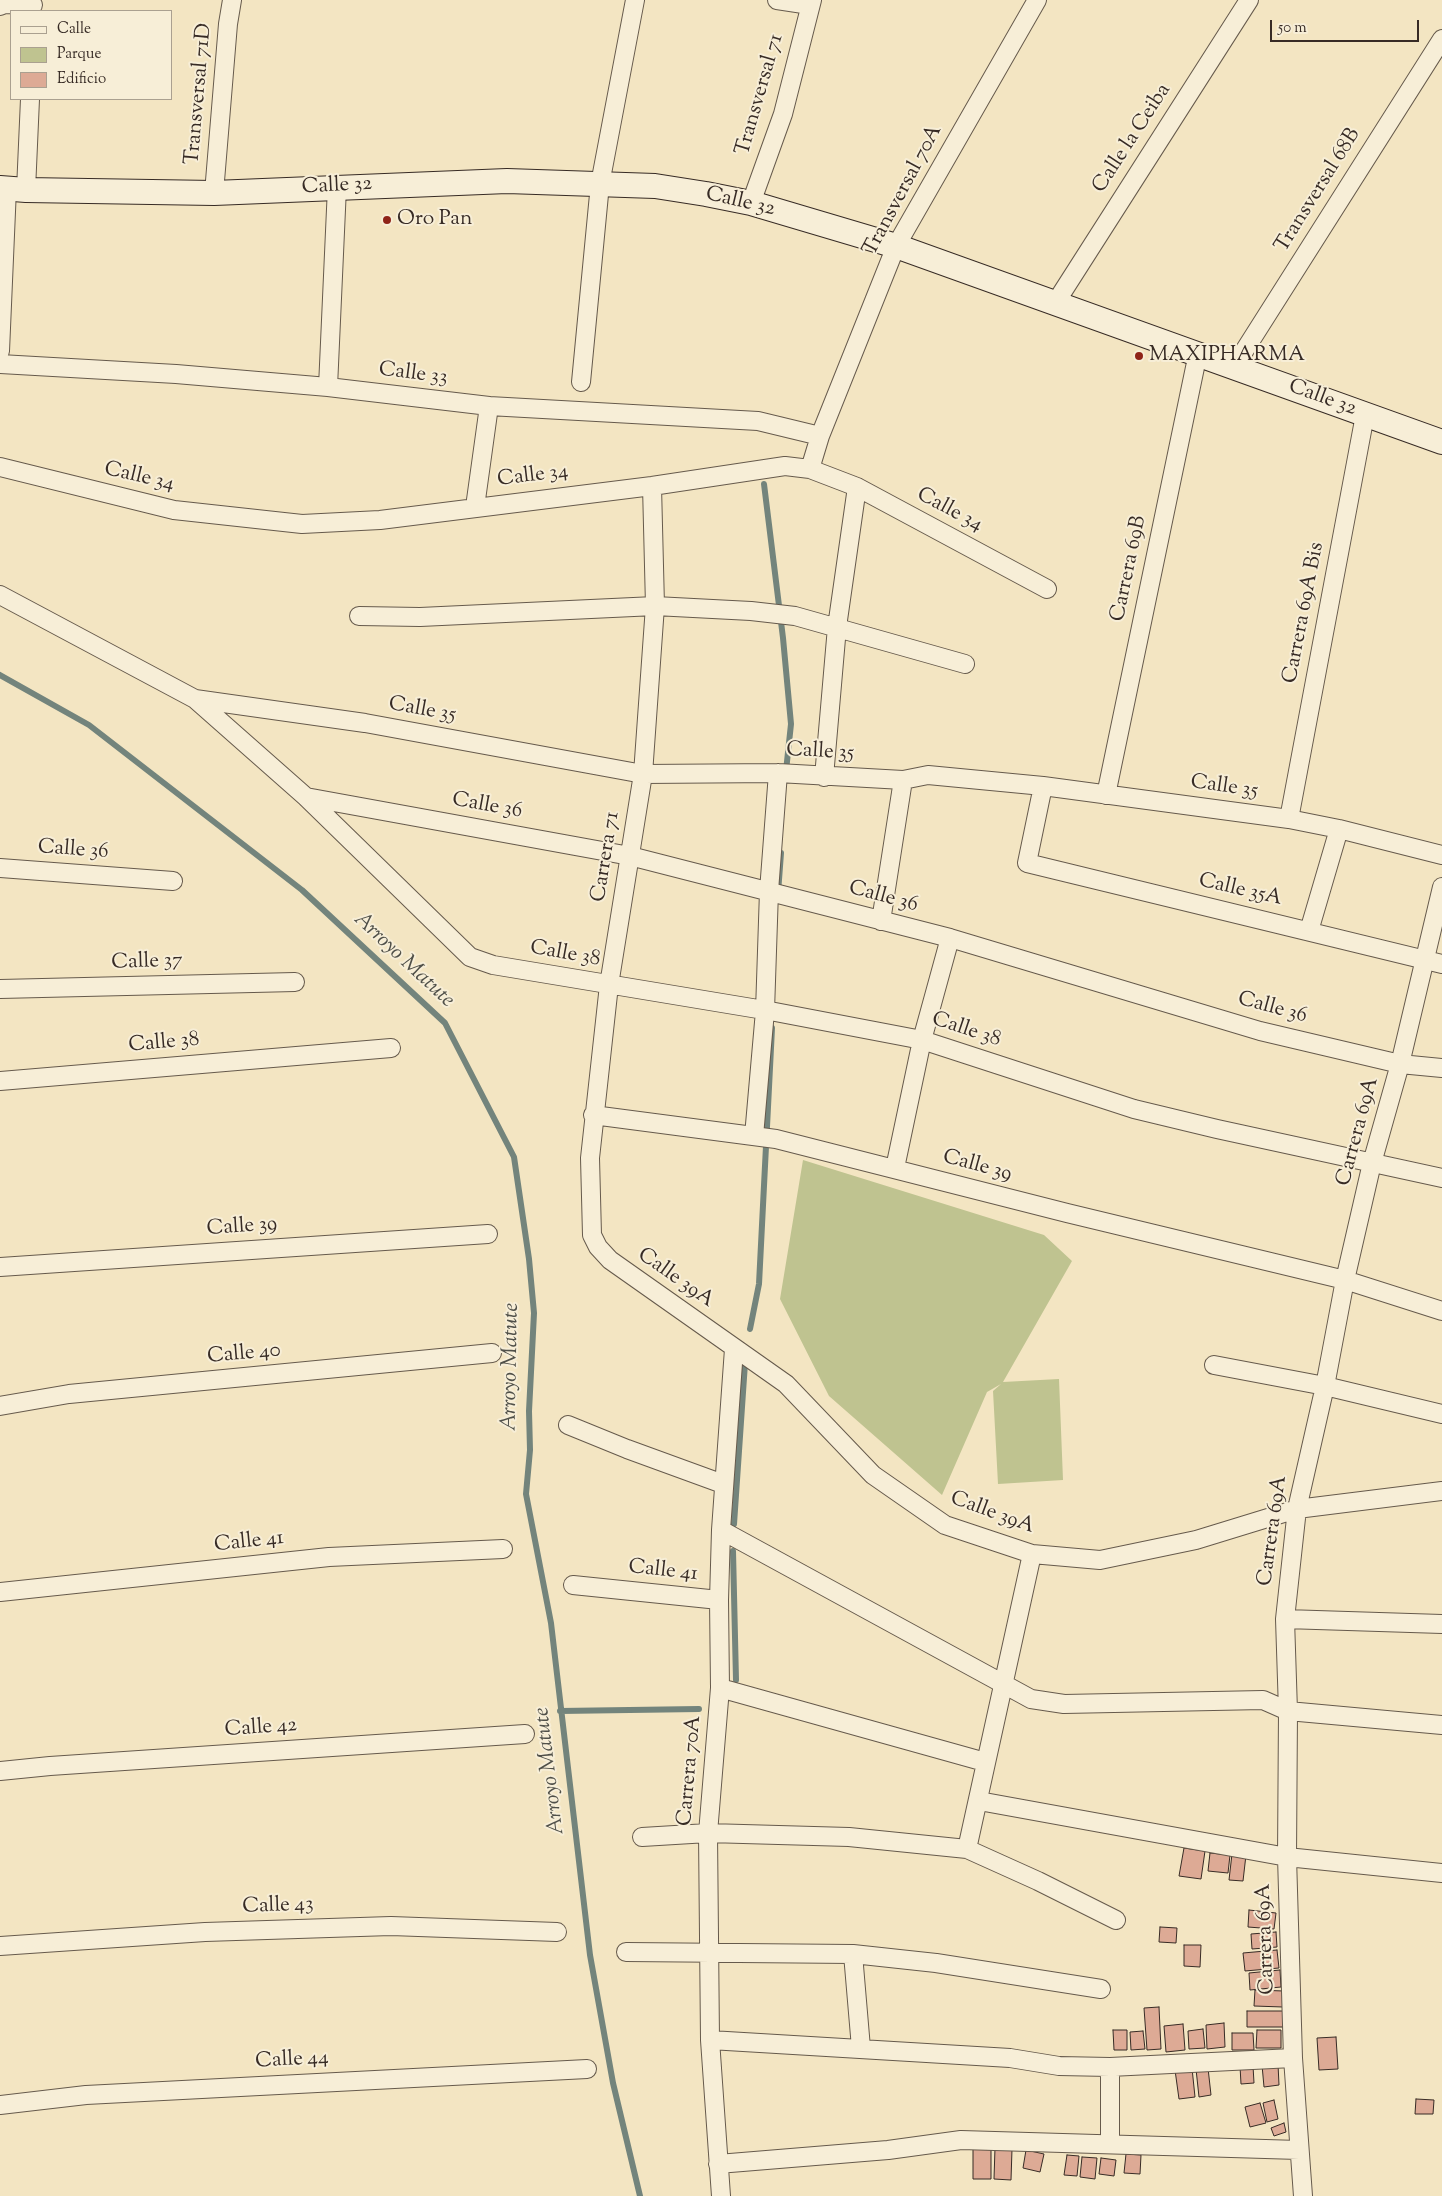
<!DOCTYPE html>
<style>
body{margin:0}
#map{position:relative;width:1442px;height:2196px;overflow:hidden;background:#f3e5c2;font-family:"Sorts Mill Goudy",serif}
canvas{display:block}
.legend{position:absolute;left:10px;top:10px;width:162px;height:90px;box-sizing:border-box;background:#f7eed7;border:1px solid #aaa090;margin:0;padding:6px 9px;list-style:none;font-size:15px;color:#372b25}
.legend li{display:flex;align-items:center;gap:10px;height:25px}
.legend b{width:25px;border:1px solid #aaa090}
.scale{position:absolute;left:1270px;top:20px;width:149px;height:22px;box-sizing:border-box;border:2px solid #372b25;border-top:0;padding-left:6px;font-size:15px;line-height:18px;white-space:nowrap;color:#372b25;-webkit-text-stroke:4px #f7eed7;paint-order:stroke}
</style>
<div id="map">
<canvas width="1442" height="2196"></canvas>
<ul class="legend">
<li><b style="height:6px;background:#f7eed7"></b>Calle</li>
<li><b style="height:14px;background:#bfc390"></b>Parque</li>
<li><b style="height:14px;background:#ddaa95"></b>Edificio</li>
</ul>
<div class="scale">50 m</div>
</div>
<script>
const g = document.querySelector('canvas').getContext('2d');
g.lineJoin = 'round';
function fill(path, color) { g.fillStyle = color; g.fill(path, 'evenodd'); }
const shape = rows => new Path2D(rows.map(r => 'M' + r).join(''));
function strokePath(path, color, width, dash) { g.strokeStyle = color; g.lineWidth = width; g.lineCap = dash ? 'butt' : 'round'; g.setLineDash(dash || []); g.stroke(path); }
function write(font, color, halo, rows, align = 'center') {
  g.font = font + ' "Sorts Mill Goudy",serif'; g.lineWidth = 4; g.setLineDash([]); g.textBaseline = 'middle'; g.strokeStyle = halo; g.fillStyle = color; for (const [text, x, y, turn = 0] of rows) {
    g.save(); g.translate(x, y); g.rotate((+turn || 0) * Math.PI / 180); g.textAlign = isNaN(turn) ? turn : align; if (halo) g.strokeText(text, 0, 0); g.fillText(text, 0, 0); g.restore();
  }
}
fill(shape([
 [803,1160,1044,1235,1072,1261,1003,1382,1059,1379,1063,1480,998,1484,993,1391,1001,1384,987,1392,942,1495,829,1396,780,1299]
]), '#bfc390');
strokePath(shape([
 [764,484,783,638,791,724,786,771],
 [0,675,89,725,302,890,445,1023,514,1157,529,1259,534,1313,529,1411,530,1450,526,1494,551,1623,590,1955,613,2083,640,2196],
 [778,893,781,853],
 [750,1329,759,1284,772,1028],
 [734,1524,745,1363],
 [733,1551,736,1680],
 [560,1711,699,1709]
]), '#73847c', 6);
const building = shape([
 [1184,1848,1205,1851,1201,1879,1179,1876,1184,1848],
 [1210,1853,1230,1855,1228,1873,1208,1871,1210,1853],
 [1232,1854,1246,1855,1243,1881,1229,1880,1232,1854],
 [1249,1910,1276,1913,1274,1929,1248,1927,1249,1910],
 [1160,1927,1177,1928,1176,1943,1159,1942,1160,1927],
 [1276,1932,1277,1947,1252,1949,1251,1934,1276,1932],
 [1184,1945,1201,1945,1200,1967,1184,1966,1184,1945],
 [1277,1950,1279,1968,1245,1971,1243,1953,1277,1950],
 [1280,1970,1281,1987,1250,1990,1249,1973,1280,1970],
 [1255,1990,1284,1991,1283,2007,1254,2006,1255,1990],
 [1159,2007,1161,2049,1147,2050,1144,2008,1159,2007],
 [1247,2011,1283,2011,1283,2027,1247,2027,1247,2011],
 [1224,2023,1225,2047,1207,2049,1206,2025,1224,2023],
 [1183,2024,1185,2050,1166,2052,1164,2026,1183,2024],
 [1203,2029,1205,2048,1189,2049,1188,2031,1203,2029],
 [1113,2030,1127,2030,1127,2050,1114,2050,1113,2030],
 [1257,2030,1281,2030,1281,2048,1256,2048,1257,2030],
 [1143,2031,1145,2049,1131,2050,1130,2032,1143,2031],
 [1232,2033,1253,2033,1254,2050,1232,2050,1232,2033],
 [1336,2037,1338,2069,1319,2070,1317,2038,1336,2037],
 [1278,2064,1279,2085,1264,2087,1262,2065,1278,2064],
 [1240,2066,1253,2066,1254,2083,1241,2084,1240,2066],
 [1192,2068,1195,2097,1179,2099,1175,2070,1192,2068],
 [1208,2068,1211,2095,1199,2097,1196,2069,1208,2068],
 [1416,2099,1434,2100,1433,2114,1415,2114,1416,2099],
 [1274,2100,1278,2119,1267,2122,1263,2103,1274,2100],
 [1260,2103,1266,2123,1250,2127,1245,2107,1260,2103],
 [1284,2123,1286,2132,1274,2136,1271,2128,1284,2123],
 [973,2148,991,2149,991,2179,973,2179,973,2148],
 [995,2148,1012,2149,1011,2180,994,2179,995,2148],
 [1026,2150,1044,2154,1040,2172,1023,2168,1026,2150],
 [1126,2154,1141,2155,1140,2174,1124,2173,1126,2154],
 [1067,2155,1079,2156,1077,2176,1064,2175,1067,2155],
 [1082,2157,1097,2158,1095,2179,1080,2177,1082,2157],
 [1101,2158,1116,2160,1114,2176,1099,2174,1101,2158]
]);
fill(building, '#ddaa95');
strokePath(building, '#372b25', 1);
const street = shape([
 [777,0,810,5],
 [0,6,5,4,33,5],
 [26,190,30,99],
 [214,193,228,24,232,0],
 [751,203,783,114,812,0],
 [1056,302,1249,0],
 [0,351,7,188],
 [0,364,176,374,328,387,489,406,758,421,820,436],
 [1234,367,1442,39],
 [581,382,600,184,635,0],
 [328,387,337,187],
 [0,467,174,510,302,524,380,520,652,486,785,466,810,469,857,487,1047,589],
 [810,469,820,436,896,246,1037,0],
 [652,486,655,606,643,774,609,985,590,1158,592,1235,598,1247,610,1260,786,1384,873,1475,945,1525,1032,1554,1100,1560,1196,1540,1297,1509,1442,1491],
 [475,507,489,406],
 [0,595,195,699,306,797,470,957,493,965,770,1011,922,1040,1134,1109,1217,1129,1442,1178],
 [359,616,420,617,655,606,751,611,795,616,965,664],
 [195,699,365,723,643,774,778,773,903,780,928,775,1043,786,1289,819,1339,829,1442,855],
 [824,777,837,627,857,487],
 [1043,786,1027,863,1442,964],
 [1106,795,1198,353],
 [306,797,630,856,950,938,1260,1031,1400,1064,1442,1068],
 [1289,819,1365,415],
 [0,868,173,881],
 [881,921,903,780],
 [1309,931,1339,829],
 [0,989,295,982],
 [0,1081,391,1048],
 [593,1115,776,1139,1067,1213,1345,1280,1442,1311],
 [754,1136,765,1011,769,891,778,773],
 [895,1168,922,1040,950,938],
 [0,1267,488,1234],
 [1214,1365,1325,1386,1442,1414],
 [0,1406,69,1394,492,1353],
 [568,1425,627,1449,723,1484],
 [721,1530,1031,1699,1064,1704,1263,1700,1288,1711,1442,1725],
 [573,1585,719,1600],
 [0,1592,329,1557,503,1549],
 [1285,1619,1442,1624],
 [720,1688,985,1762],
 [0,1771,50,1766,525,1734],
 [979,1801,1287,1857,1442,1873],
 [642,1837,708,1833,849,1837,967,1849,1038,1881,1116,1920],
 [967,1849,1032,1554],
 [0,1946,205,1932,391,1926,557,1932],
 [626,1952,853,1954,936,1963,1101,1989],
 [853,1954,861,2048],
 [710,2040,1010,2058,1059,2066,1110,2067,1293,2058],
 [1110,2067,1110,2144],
 [0,2105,86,2095,587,2069],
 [718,2164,888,2150,961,2140,1299,2150],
 [721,2196,710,2040,708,1833,720,1688,719,1600,721,1530,734,1349],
 [1303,2196,1293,2058,1287,1857,1288,1711,1285,1619,1297,1509,1325,1386,1345,1280,1372,1163,1400,1064,1442,887]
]);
const secondary = shape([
 [0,188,26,190,214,193,507,181,655,186,706,194,751,203,896,246,1442,442]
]);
strokePath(street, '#665a4c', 20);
strokePath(secondary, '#372b25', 26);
strokePath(street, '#f7eed7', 18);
strokePath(secondary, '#f7eed7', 24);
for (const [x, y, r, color] of [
 [387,220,5,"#8f2418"],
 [1139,356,5,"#8f2418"]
]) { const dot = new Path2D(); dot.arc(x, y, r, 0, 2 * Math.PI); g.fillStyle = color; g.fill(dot); strokePath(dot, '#f7eed7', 2); }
write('21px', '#372b25', '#f7eed7', [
 ["Transversal 71D",200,94,-85],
 ["Transversal 71",761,95,-74],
 ["Calle la Ceiba",1133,139,-57],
 ["Calle 32",337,187,-3],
 ["Transversal 70A",904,191,-62],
 ["Transversal 68B",1319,191,-58],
 ["Calle 32",740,203,13],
 ["Calle 33",413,375,7],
 ["Calle 32",1322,399,20],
 ["Calle 34",533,477,-7],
 ["Calle 34",139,478,13],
 ["Calle 34",949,511,28],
 ["Carrera 69B",1130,569,-78],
 ["Carrera 69A Bis",1305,613,-79],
 ["Calle 35",422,711,10],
 ["Calle 35",820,753,3],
 ["Calle 35",1224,788,8],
 ["Calle 36",487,807,10],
 ["Calle 36",73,851,4],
 ["Carrera 71",607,857,-81],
 ["Calle 35A",1240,891,13],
 ["Calle 36",883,898,15],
 ["Calle 38",565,955,10],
 ["Calle 37",147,963,-2],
 ["Calle 36",1272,1009,15],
 ["Calle 38",966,1031,18],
 ["Calle 38",164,1044,-5],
 ["Carrera 69A",1359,1132,-75],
 ["Calle 39",977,1167,15],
 ["Calle 39",242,1228,-4],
 ["Calle 39A",675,1279,35],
 ["Calle 40",244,1355,-5],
 ["Calle 39A",992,1514,20],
 ["Carrera 69A",1274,1531,-82],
 ["Calle 41",249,1543,-6],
 ["Calle 41",663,1572,6],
 ["Calle 42",261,1729,-4],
 ["Carrera 70A",691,1771,-85],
 ["Calle 43",278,1907,-2],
 ["Carrera 69A",1267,1939,-92],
 ["Calle 44",292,2061,-3]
]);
write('21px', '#372b25', '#f7eed7', [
 ["Oro Pan",397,220],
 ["MAXIPHARMA",1149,356]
], 'left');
write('italic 22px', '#505049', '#f7eed7', [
 ["Arroyo Matute",403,961,43],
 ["Arroyo Matute",512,1367,-89],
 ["Arroyo Matute",551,1771,-97]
]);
</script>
